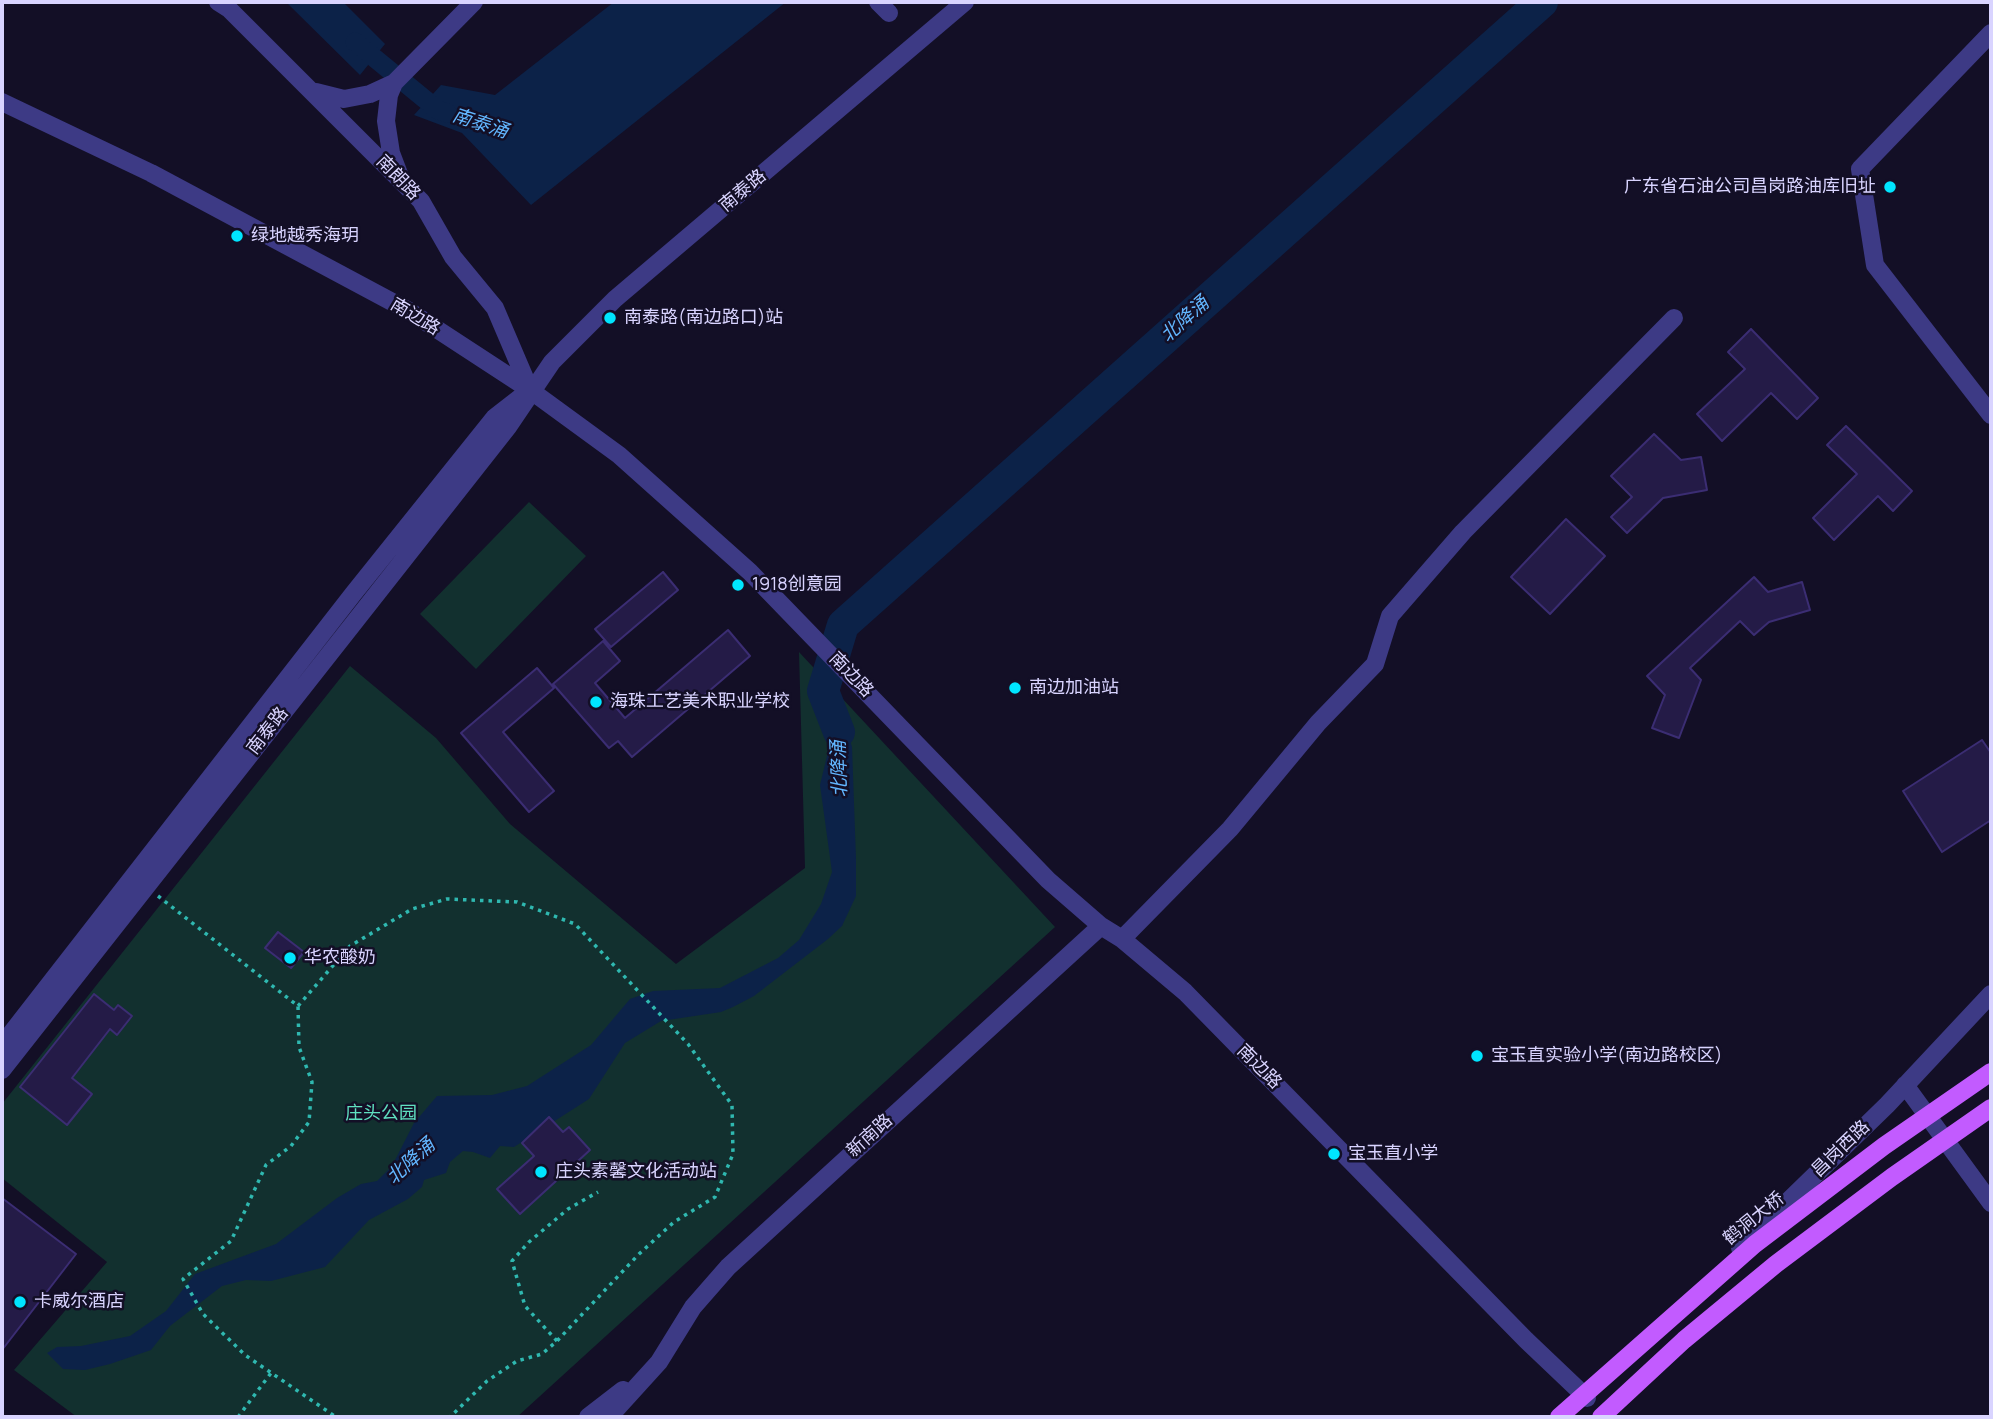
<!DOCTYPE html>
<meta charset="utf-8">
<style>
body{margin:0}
#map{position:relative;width:1993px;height:1419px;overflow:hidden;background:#130f26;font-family:Manrope,sans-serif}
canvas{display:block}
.frame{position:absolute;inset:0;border:4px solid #d9d4ff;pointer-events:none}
</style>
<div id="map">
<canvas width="1993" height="1419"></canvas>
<div class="frame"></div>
</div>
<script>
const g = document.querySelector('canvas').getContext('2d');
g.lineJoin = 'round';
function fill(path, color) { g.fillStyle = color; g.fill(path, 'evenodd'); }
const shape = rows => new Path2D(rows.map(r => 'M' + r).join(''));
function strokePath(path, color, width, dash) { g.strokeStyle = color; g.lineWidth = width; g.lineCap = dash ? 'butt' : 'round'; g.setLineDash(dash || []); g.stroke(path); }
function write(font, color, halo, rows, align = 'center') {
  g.font = font + ' Manrope,"Noto Sans SC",sans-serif'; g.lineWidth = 5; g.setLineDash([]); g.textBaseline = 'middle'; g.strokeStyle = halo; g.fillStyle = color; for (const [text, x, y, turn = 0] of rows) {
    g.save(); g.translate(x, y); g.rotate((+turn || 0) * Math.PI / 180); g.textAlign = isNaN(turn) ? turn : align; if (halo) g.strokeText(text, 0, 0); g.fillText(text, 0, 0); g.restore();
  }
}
fill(shape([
 [529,502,586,556,476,669,420,614],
 [799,652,1055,927,517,1417,77,1417,14,1370,107,1262,2,1178,2,1104,350,666,436,738,510,824,676,964,805,868]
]), '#12302f');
fill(shape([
 [286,2,343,2,385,44,360,75],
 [614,2,786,2,531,205,462,133,414,115,441,85,495,95],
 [823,691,843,717,852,747,856,859,856,896,842,926,828,939,754,996,733,1007,721,1012,661,1021,625,1043,589,1099,514,1147,500,1146,490,1158,473,1152,463,1151,450,1162,446,1173,424,1180,422,1187,408,1199,369,1220,325,1267,271,1281,246,1280,222,1286,170,1326,151,1350,110,1364,85,1370,63,1369,47,1353,57,1347,81,1346,130,1336,166,1311,195,1274,276,1244,337,1198,361,1184,377,1181,392,1166,414,1123,437,1096,492,1095,527,1086,591,1045,630,999,653,991,720,988,778,958,799,940,821,904,832,872,820,785,833,731]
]), '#0c2248');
strokePath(shape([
 [355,42,438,110,447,113]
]), '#0c2248', 19);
strokePath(shape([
 [839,732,823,691,843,625,1542,2]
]), '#0c2248', 32);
const building = shape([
 [1751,329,1818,398,1797,419,1771,393,1722,441,1697,414,1745,369,1728,352,1751,329],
 [1846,426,1912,491,1893,511,1878,496,1834,540,1813,518,1857,474,1827,445,1846,426],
 [1654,434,1681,460,1701,457,1707,490,1663,498,1627,533,1611,517,1632,497,1611,476,1654,434],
 [1566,519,1605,556,1550,614,1511,577,1566,519],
 [663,572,678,590,611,647,595,629,663,572],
 [1754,577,1768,592,1802,582,1810,610,1769,622,1754,635,1740,621,1690,668,1701,680,1679,738,1652,728,1665,695,1647,676,1754,577],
 [728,630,750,656,632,757,618,741,609,748,553,684,603,641,620,661,595,683,625,718,728,630],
 [537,668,554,688,503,732,554,791,529,812,461,733,537,668],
 [1982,740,1991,753,1991,820,1942,852,1903,791,1982,740],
 [278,932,304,952,291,968,265,948,278,932],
 [94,994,114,1010,118,1005,132,1016,117,1035,110,1029,72,1078,92,1094,67,1125,20,1087,94,994],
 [549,1117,563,1132,569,1127,590,1150,520,1214,497,1189,534,1156,522,1143,549,1117],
 [2,1198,76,1254,2,1350,2,1198]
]);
fill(building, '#241b47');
strokePath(building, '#3b2d73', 2);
strokePath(shape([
 [158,896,298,1006,299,1047,312,1082,309,1122,291,1146,266,1165,231,1241,183,1279,203,1314,245,1355,336,1417],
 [298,1006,350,946,412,909,447,899,517,902,575,924,688,1044,732,1105,733,1154,715,1197,674,1222,639,1254,557,1341,542,1354,517,1361,487,1381,450,1417],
 [557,1341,525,1306,512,1261,529,1242,568,1209,598,1192],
 [238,1417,271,1373]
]), '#2fb8b0', 3.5, [3.5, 5]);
strokePath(shape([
 [218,2,229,9,421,201,453,257,495,308,530,390],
 [878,2,889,13],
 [1991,33,1860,169,1875,265,1991,415],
 [394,83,389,95,386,121,391,153,399,174],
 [316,92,344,99,370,94,394,83,474,2],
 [2,102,151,173,409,311,530,390,619,455,750,572,1048,880,1101,926,1122,939,1185,992,1526,1340,1587,1398],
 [1122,939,1230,829,1318,723,1375,664,1390,616,1463,532,1674,318],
 [2,1045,353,594,495,417,522,396],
 [2,1070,508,427,552,362,615,299,965,2],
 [1905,1085,1991,1203],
 [1740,1248,1887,1105,1991,994],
 [588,1417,623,1390],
 [609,1417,659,1362,693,1307,728,1267,1101,926]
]), '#3d3a85', 18);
strokePath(shape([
 [1559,1417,1755,1244,1884,1146,1991,1072],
 [1601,1417,1684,1340,1776,1264,1892,1177,1991,1108]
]), '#c25bff', 18);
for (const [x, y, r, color] of [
 [1890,187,7,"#00e5ff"],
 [237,236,7,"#00e5ff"],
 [610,318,7,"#00e5ff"],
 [738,585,7,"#00e5ff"],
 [1015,688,7,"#00e5ff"],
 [596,702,7,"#00e5ff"],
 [290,958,7,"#00e5ff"],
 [1477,1056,7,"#00e5ff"],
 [1334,1154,7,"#00e5ff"],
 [541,1172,7,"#00e5ff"],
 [20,1302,7,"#00e5ff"]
]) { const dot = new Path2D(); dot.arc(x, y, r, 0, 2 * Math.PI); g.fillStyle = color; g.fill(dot); strokePath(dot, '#130f26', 2.5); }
write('18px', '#d9d4ff', '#130f26', [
 ["南朗路",398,178,46],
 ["南泰路",743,191,-40],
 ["南边路",415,317,31],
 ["南边路",851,675,46],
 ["南泰路",268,731,-52],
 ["南边路",1259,1067,45],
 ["新南路",870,1136,-42],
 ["昌岗西路",1841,1149,-44],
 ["鹤洞大桥",1754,1219,-39]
]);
write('18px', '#d9d4ff', '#130f26', [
 ["广东省石油公司昌岗路油库旧址",1876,187,"right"],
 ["绿地越秀海玥",251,236],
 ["南泰路(南边路口)站",624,318],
 ["1918创意园",752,585],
 ["南边加油站",1029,688],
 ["海珠工艺美术职业学校",610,702],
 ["华农酸奶",304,958],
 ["宝玉直实验小学(南边路校区)",1491,1056],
 ["宝玉直小学",1348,1154],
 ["庄头素馨文化活动站",555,1172],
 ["卡威尔酒店",34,1302]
], 'left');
write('18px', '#5fe0c0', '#130f26', [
 ["庄头公园",381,1114]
]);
write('italic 19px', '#62b6ff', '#130f26', [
 ["南泰涌",480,124,18],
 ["北降涌",1185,320,-42],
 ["北降涌",840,769,-92],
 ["北降涌",411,1162,-42]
]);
</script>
